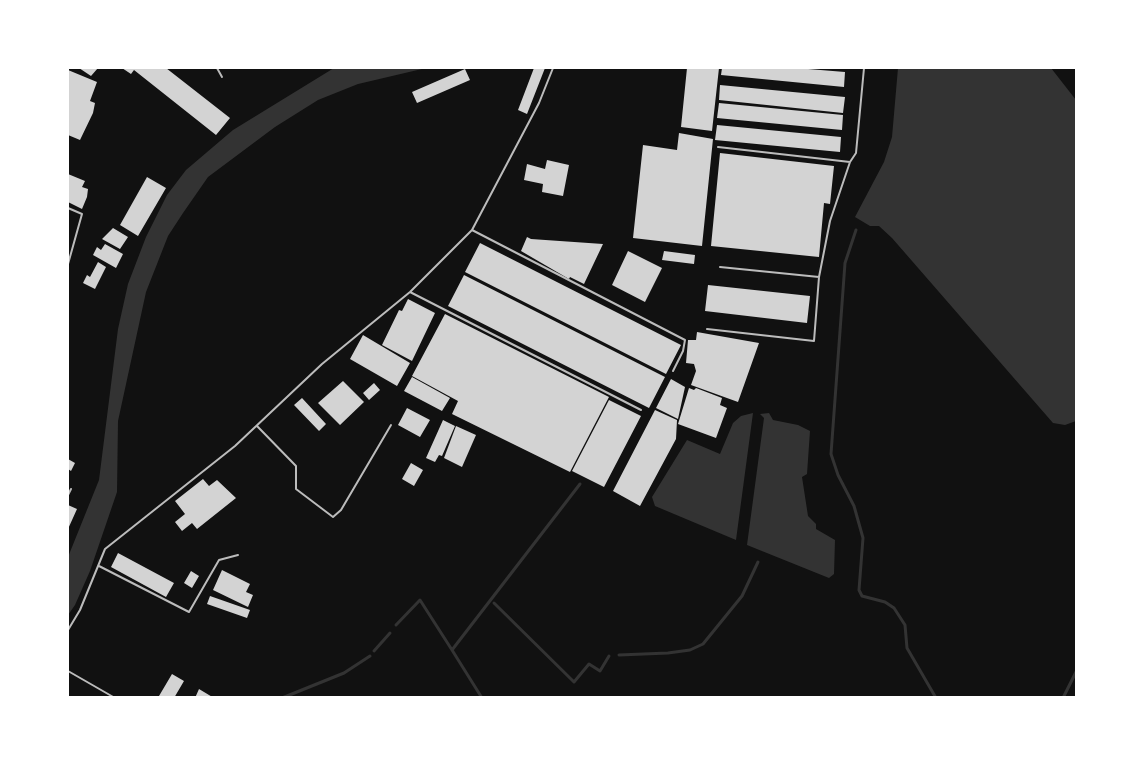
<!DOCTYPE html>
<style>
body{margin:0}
#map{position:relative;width:1144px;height:765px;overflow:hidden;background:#111;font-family:Raleway,sans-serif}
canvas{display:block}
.frame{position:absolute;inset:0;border:69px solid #fff;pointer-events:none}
</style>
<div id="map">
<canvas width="1144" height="765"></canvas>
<div class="frame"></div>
</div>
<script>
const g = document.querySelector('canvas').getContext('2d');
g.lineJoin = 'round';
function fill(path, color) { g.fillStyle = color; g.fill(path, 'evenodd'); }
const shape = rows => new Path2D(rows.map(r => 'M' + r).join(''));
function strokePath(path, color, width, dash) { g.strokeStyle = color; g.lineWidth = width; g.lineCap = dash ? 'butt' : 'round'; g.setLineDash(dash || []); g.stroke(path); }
fill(shape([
 [334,68,426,68,358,84,318,100,275,127,208,177,183,213,168,236,146,292,118,421,117,492,90,571,75,605,68,615,68,557,99,480,118,329,128,284,146,237,167,195,186,170,233,130],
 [898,68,1051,68,1076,100,1076,421,1065,425,1053,423,892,238,879,226,870,226,855,217,884,162,892,137],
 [753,413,736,540,655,506,652,497,687,440,720,454,733,423,741,416],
 [769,413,773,420,798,425,810,431,807,474,802,477,808,516,816,524,816,529,835,540,834,574,829,578,747,545,764,418,760,414]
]), '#333');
strokePath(shape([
 [856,230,845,263,831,454,838,475,854,506,863,538,859,590,862,596,885,602,894,608,905,625,907,648,936,698],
 [494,603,574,682,589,664,600,671,609,656],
 [396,625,420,600,452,650],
 [374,651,390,633],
 [619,655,668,653,690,650,703,644,742,596,758,562],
 [282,698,344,673,370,656],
 [482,698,452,650,580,484],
 [1063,698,1076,672]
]), '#333', 3);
fill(shape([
 [79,68,98,68,91,76],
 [122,68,166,68,230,118,216,135,134,70,131,74],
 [534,68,545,68,527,114,518,110],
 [687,68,719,68,712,131,681,127],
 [722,68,796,68,845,72,844,87,721,75],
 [465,69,470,80,417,103,412,92],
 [68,70,97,82,90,101,95,103,93,113,80,140,68,135],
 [720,85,845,97,843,113,719,100],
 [719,103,843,115,842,130,717,118],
 [717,125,841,137,840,152,715,140],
 [679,133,713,139,702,246,633,238,643,145,677,150],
 [720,153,834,166,830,204,824,203,819,257,711,246],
 [547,160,569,165,563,196,542,192,543,184,524,180,527,164,545,169],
 [68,174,85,181,82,187,88,189,87,197,82,209,68,202],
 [147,177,166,188,138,236,120,225],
 [113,228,128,237,120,249,102,239],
 [527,237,531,239,603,244,584,284,570,277,569,279,521,251],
 [480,243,681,345,666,374,465,272],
 [105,244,123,254,116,268,93,255,97,247,101,250],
 [628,251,662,268,645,302,612,285],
 [664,251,695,255,694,264,662,260],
 [98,262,106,267,95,289,83,283,87,275,90,277],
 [464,275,665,377,649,408,448,306],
 [708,285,810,296,807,323,705,311],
 [408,299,435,313,412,361,382,345,399,310,402,311],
 [445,314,609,397,570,472,452,414,458,401,412,376],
 [697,332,759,343,738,402,691,385,696,371,694,364,686,363,688,340,696,340],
 [363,335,410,363,397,386,350,359],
 [412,377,450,398,442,411,404,391],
 [671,379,685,387,678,419,656,408],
 [343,381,364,402,340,425,318,403],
 [374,383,380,390,369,400,363,393],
 [689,388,694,390,696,388,722,398,720,405,727,408,716,438,678,424],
 [302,398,326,424,319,431,294,405],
 [609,400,641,416,604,487,572,471],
 [407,408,430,420,420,437,398,425],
 [655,410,677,420,676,439,640,506,613,491],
 [443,420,455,426,442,456,439,455,435,462,426,458],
 [456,426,476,435,462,467,444,458],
 [68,459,75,463,71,471,68,469],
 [411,463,423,470,414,486,402,479],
 [203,479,209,486,217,480,236,498,197,529,192,523,182,531,175,522,185,514,175,501],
 [68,505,77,509,68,529],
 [118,553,174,583,166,597,111,567],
 [222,570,250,584,246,592,253,595,248,607,213,590],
 [191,571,199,576,192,588,184,583],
 [210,596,250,610,247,618,207,604],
 [172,674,184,681,174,698,162,698,159,696],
 [199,689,214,698,195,698]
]), '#d3d3d3');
strokePath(shape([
 [217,68,222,77],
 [718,147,850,162,856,153,864,68],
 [68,208,82,214,68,264],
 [472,230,685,340,683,351,673,371],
 [720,267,819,277,830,221,850,162],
 [410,292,641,410],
 [707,329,814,341,819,277],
 [257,426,296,466,296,489,333,517,341,510,391,425],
 [68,495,71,489],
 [99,566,189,612,219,560,238,555],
 [68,630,80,610,105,549,235,446,322,364,410,292,472,230,539,103,553,68],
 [68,671,115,698]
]), '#bcbcbc', 2);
</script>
